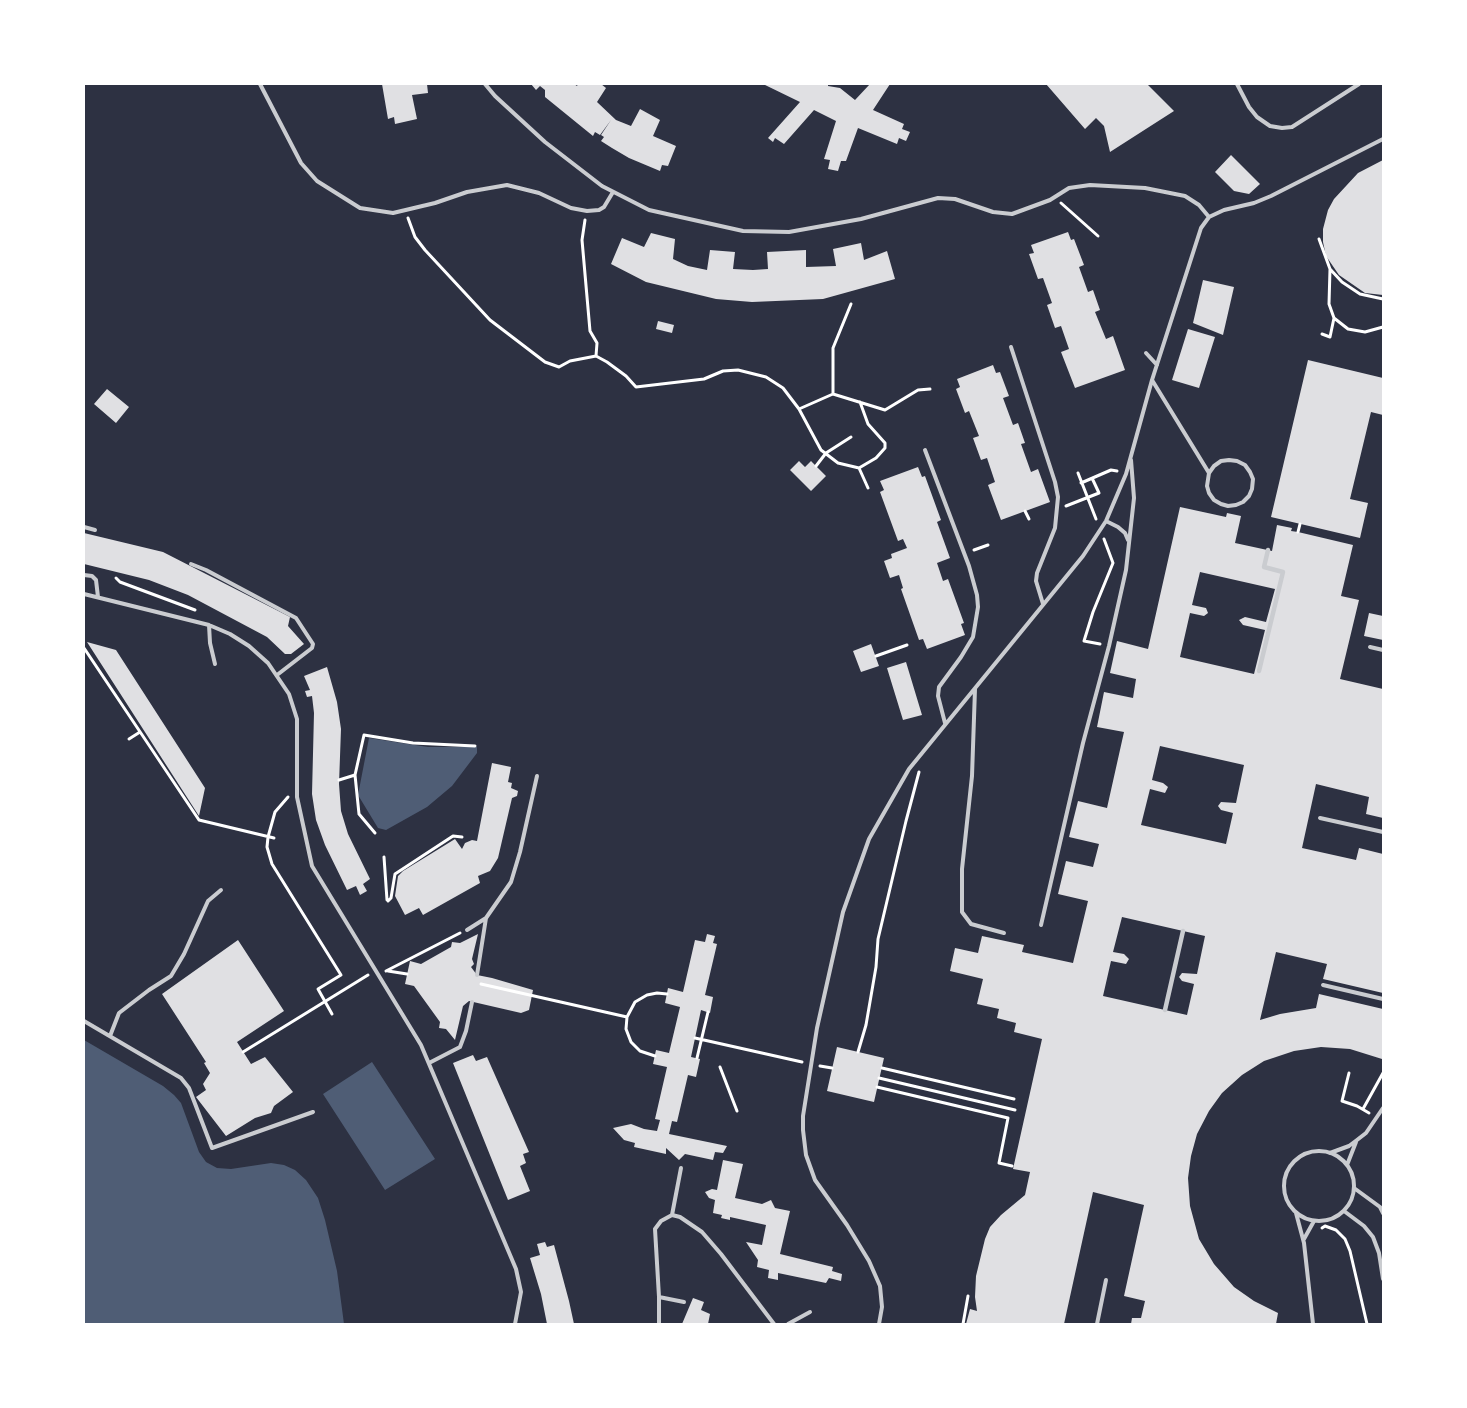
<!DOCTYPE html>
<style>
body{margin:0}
#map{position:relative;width:1467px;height:1408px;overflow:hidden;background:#2d3142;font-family:"PT Sans",sans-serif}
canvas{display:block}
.frame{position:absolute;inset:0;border:85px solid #fff;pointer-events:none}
</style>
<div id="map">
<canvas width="1467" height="1408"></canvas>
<div class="frame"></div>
</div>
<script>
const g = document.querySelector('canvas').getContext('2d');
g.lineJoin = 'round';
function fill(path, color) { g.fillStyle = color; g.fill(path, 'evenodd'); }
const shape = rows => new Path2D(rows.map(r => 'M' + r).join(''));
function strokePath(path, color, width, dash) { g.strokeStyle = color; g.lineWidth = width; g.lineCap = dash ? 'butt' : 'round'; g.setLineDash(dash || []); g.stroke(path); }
fill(shape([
 [369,738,428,747,477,747,477,753,452,786,427,807,386,830,378,828,358,795],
 [84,1040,163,1086,174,1095,181,1103,199,1152,206,1162,217,1168,231,1169,271,1163,284,1165,295,1170,306,1180,318,1198,325,1220,337,1271,344,1324,84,1324],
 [372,1062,435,1159,385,1190,323,1094]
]), '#4f5d75');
fill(shape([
 [382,84,427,84,428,93,412,95,417,119,395,124,394,117,388,119],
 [531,84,574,84,577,86,578,84,601,84,606,88,597,102,616,120,631,126,640,109,660,120,653,136,676,146,668,166,662,165,660,171,629,158,612,148,601,141,604,137,601,135,611,120,600,135,595,132,593,136,545,97,545,90,540,86,536,90],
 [763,84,828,84,828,86,840,88,855,100,870,84,890,84,873,110,904,124,902,129,910,132,906,141,899,138,897,144,858,128,846,161,841,161,838,171,828,169,830,160,824,159,836,121,814,110,784,144,775,138,773,142,768,138,800,102],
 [1046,84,1147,84,1174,111,1110,152,1104,126,1096,118,1085,129],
 [1231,155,1260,184,1249,194,1234,191,1215,172],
 [1383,160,1383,295,1365,293,1339,275,1326,256,1323,242,1323,229,1328,210,1334,199,1358,173],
 [1068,232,1071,240,1074,239,1084,265,1079,267,1088,292,1093,290,1100,310,1095,312,1106,339,1113,336,1125,370,1075,388,1061,352,1069,349,1061,326,1055,328,1047,305,1052,303,1043,278,1038,279,1029,254,1034,253,1031,245],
 [651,233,675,239,673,259,688,266,707,270,710,250,735,252,733,269,753,270,768,269,767,252,806,250,806,267,836,266,833,249,861,243,864,260,887,251,895,279,823,299,752,302,716,299,646,282,611,264,622,238,644,247],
 [1203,280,1234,287,1223,335,1193,323],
 [658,321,674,325,672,333,656,329],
 [1188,329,1215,337,1199,388,1172,380],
 [1308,360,1383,378,1383,415,1371,412,1350,499,1368,503,1360,538,1271,517],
 [993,365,996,373,1000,372,1009,396,1003,398,1013,425,1018,423,1025,443,1021,444,1031,472,1038,469,1050,502,1001,520,988,485,995,482,987,458,981,460,973,438,979,436,969,411,965,413,956,389,960,387,957,379],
 [107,389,129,407,116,423,94,404],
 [799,461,805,467,811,461,826,476,811,491,790,470],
 [918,467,922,477,925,476,941,520,937,522,950,558,937,563,943,581,948,579,964,623,961,624,965,635,927,649,923,639,919,640,901,589,903,588,899,575,890,578,884,561,892,558,891,554,907,548,903,539,898,541,880,492,884,490,880,481],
 [1180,507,1226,517,1227,513,1241,516,1235,543,1272,551,1277,525,1292,528,1291,531,1298,532,1353,545,1341,596,1359,600,1340,679,1383,689,1383,818,1366,814,1369,797,1316,784,1302,848,1356,860,1359,848,1383,854,1383,993,1323,979,1327,964,1276,952,1260,1020,1280,1014,1316,1008,1319,994,1383,1009,1383,1057,1382,1059,1350,1049,1321,1047,1294,1051,1264,1061,1242,1075,1222,1093,1209,1111,1197,1134,1191,1156,1188,1178,1190,1206,1199,1239,1214,1264,1234,1287,1254,1301,1278,1313,1276,1324,1131,1324,1132,1318,1141,1318,1145,1301,1124,1296,1144,1205,1093,1192,1064,1324,966,1324,970,1309,977,1311,975,1297,976,1276,985,1239,990,1227,1001,1215,1025,1195,1030,1172,1013,1169,1042,1039,1014,1032,1016,1023,997,1018,999,1009,977,1004,983,979,950,971,955,948,978,953,982,936,1024,945,1022,952,1073,963,1088,901,1058,894,1066,861,1093,867,1099,844,1069,837,1078,801,1107,808,1124,732,1097,727,1104,692,1133,698,1136,679,1110,673,1117,641,1148,649],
 [1200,572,1275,589,1266,622,1245,617,1239,620,1243,625,1265,630,1254,674,1180,657,1190,613,1204,616,1208,613,1206,608,1192,605],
 [1160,746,1244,765,1236,803,1221,802,1218,806,1221,810,1233,813,1226,844,1141,825,1150,789,1165,793,1168,787,1163,783,1152,780],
 [1122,917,1205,936,1197,974,1182,973,1179,977,1182,981,1194,984,1187,1015,1103,996,1111,961,1126,964,1129,959,1124,954,1113,952],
 [84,533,163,552,290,617,288,626,304,644,291,654,285,654,267,637,188,595,149,580,84,564],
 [1369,613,1383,616,1383,640,1364,636],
 [87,642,116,650,205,788,199,816],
 [871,644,879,666,861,672,853,651],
 [906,662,922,715,903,720,887,668],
 [327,667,337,702,341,729,339,784,341,811,348,834,370,879,363,884,367,891,360,895,356,886,347,890,325,845,316,820,312,794,314,713,312,696,307,697,305,691,310,690,304,676],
 [492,763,511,767,508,782,512,783,511,788,518,791,517,796,512,798,498,858,490,871,478,876,480,883,423,915,419,908,405,915,395,896,398,876,403,871,455,839,462,849,465,843,472,840,477,841],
 [478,934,472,959,474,964,471,967,477,975,492,978,533,990,529,1010,521,1013,469,1001,463,1006,455,1040,446,1029,439,1028,440,1022,414,986,405,984,410,961,421,964,451,947,452,942,460,943],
 [707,934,715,936,713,943,717,944,705,995,713,997,710,1013,701,1010,691,1057,700,1059,696,1077,688,1075,677,1122,672,1121,669,1134,727,1146,723,1153,715,1152,713,1160,685,1154,679,1160,666,1148,666,1154,634,1147,635,1143,624,1140,613,1128,631,1124,644,1129,657,1131,660,1120,655,1119,667,1067,653,1064,656,1050,669,1053,680,1007,665,1003,668,988,683,992,695,940,705,942],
 [238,940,284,1011,237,1042,251,1064,265,1057,293,1092,274,1106,271,1113,255,1118,226,1136,196,1097,206,1090,203,1084,210,1073,204,1063,206,1062,162,994],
 [837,1047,884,1058,874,1102,827,1091],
 [473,1055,476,1061,487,1057,529,1152,523,1154,526,1163,520,1166,530,1191,508,1200,453,1063],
 [723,1160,743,1164,735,1198,762,1204,771,1200,775,1208,790,1211,780,1254,833,1267,832,1271,842,1274,841,1281,829,1278,826,1283,778,1273,778,1280,768,1278,769,1270,757,1267,758,1260,746,1242,762,1245,766,1225,730,1217,730,1220,721,1218,722,1215,713,1213,715,1200,709,1198,705,1192,712,1189,717,1190],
 [545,1242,547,1247,554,1245,569,1301,574,1324,547,1324,541,1294,530,1258,540,1255,537,1244],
 [693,1298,704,1302,701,1310,710,1314,708,1324,682,1324]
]), '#e0e0e3');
strokePath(shape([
 [1061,203,1098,236],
 [408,218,415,237,425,250,490,320,545,362,559,367,570,361,596,356,607,362,626,376,636,387,704,379,723,371,738,370,766,377,783,388,799,409,821,450,838,463,859,468,876,458,885,448,885,443,868,424,860,402],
 [585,220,582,240,590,331,597,343,596,356],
 [1319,239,1330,269,1342,282,1360,294,1383,299],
 [1330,269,1329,304,1334,318,1348,329,1365,332,1383,327],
 [1322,334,1330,337,1334,318],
 [833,394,833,348,851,304],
 [799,409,833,394,885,410,918,390,930,389],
 [816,466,826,453,851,437],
 [859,468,868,488],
 [1078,473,1096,519],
 [1081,483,1111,470,1117,471],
 [1066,506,1099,493,1092,478],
 [1025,511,1029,519],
 [1298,532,1300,524],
 [974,550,988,545],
 [116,578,120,582,195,610],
 [1100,644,1084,641,1093,612,1113,563,1104,539],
 [84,648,199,820,274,838],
 [876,656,907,645],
 [129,739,140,732],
 [355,775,364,735,413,743,475,746],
 [339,780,355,775,359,814,375,833],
 [288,797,275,812,268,837,267,847,272,864,341,975,318,989,332,1014],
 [384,857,387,900],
 [388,901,391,898,395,874,453,836,462,837],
 [386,971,460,933],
 [388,971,407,974],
 [481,984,627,1017],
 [695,1038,802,1062],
 [243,1052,368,975],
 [858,1052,866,1025,876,967,878,939,906,821,919,772],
 [655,1056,640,1051,631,1042,626,1029,627,1017,635,1002,647,995,657,993,667,994],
 [697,1058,708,1012],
 [820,1066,832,1068],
 [720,1067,737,1111],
 [882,1068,1014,1099],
 [1349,1073,1342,1101,1357,1106,1369,1113],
 [879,1078,1015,1110],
 [877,1087,1008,1118,999,1163,1012,1166],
 [1363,1109,1383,1073],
 [1322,1228,1325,1226,1336,1230,1345,1239,1350,1251,1367,1324],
 [963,1324,968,1296]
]), '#fff', 3);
strokePath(shape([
 [260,84,301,163,317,181,360,208,393,213,435,203,467,192,507,185,539,193,571,208,587,211,599,210,604,207,613,192],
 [485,84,495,96,545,142,602,186,649,210,743,231,789,232,861,219,938,198,955,199,993,212,1012,214,1050,200,1069,188,1090,185,1145,188,1185,196,1199,205,1209,217],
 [1237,84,1249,107,1257,117,1270,126,1282,128,1292,127,1359,84],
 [1011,347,1055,482,1058,497,1055,528,1037,573,1036,581,1043,604],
 [1146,353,1157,365],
 [1152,380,1209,473,1207,486,1209,493,1214,500,1221,504,1228,506,1236,505,1243,502,1249,496,1252,489,1253,479,1250,472,1245,465,1237,461,1229,460,1221,461,1214,466,1209,473],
 [925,450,969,566,977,595,978,607,973,637,961,657,939,687,938,696,945,723],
 [1106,521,1118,527,1125,533,1128,540],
 [84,527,95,530],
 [191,564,206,570,296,618,313,644,312,648,277,675],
 [84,575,92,576,96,580,98,597],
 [84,594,209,625,230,634,249,646,268,663,289,694,297,719,297,797,312,866,421,1045,516,1269,521,1292,515,1324],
 [209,625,210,643,215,664],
 [1370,647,1383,650],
 [975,689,972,776,962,869,962,912,971,924,1004,933],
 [1320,818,1383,832],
 [1041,925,1083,743,1109,646,1126,570,1134,498,1131,460],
 [467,930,486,918,511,882,520,852,537,776],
 [477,975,486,918],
 [1323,985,1383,999],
 [84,1021,181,1078,189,1088,212,1148,313,1112],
 [110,1036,119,1013,149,990,171,976,184,954,208,901,221,890],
 [429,1063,460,1047,466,1031,472,1002],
 '1284 1186a35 35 0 1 1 70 0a35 35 0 1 1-70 0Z',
 [1330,1153,1349,1146,1357,1140,1366,1133,1383,1108],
 [1347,1165,1356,1142],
 [1354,1188,1380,1207,1383,1213],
 [1344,1211,1364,1226,1373,1237,1379,1253,1383,1279],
 [1296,1213,1304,1243,1313,1324],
 [672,1215,681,1168],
 [1304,1239,1314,1221],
 [659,1297,684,1302],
 [659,1324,659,1297,655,1229,661,1221,672,1215,680,1217,702,1232,721,1254,774,1324],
 [788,1324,810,1312],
 [879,1324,882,1307,880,1286,869,1261,847,1225,815,1180,806,1155,803,1130,803,1116,817,1028,843,912,869,839,909,769,1083,556,1106,521,1126,474,1152,380,1201,228,1209,217,1224,210,1254,203,1271,196,1383,139],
 [1097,1324,1106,1280]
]), '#caccd0', 4);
strokePath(shape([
 [1259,671,1283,572,1264,567,1268,550],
 [1165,1010,1183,931]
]), '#caccd0', 4.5);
</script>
